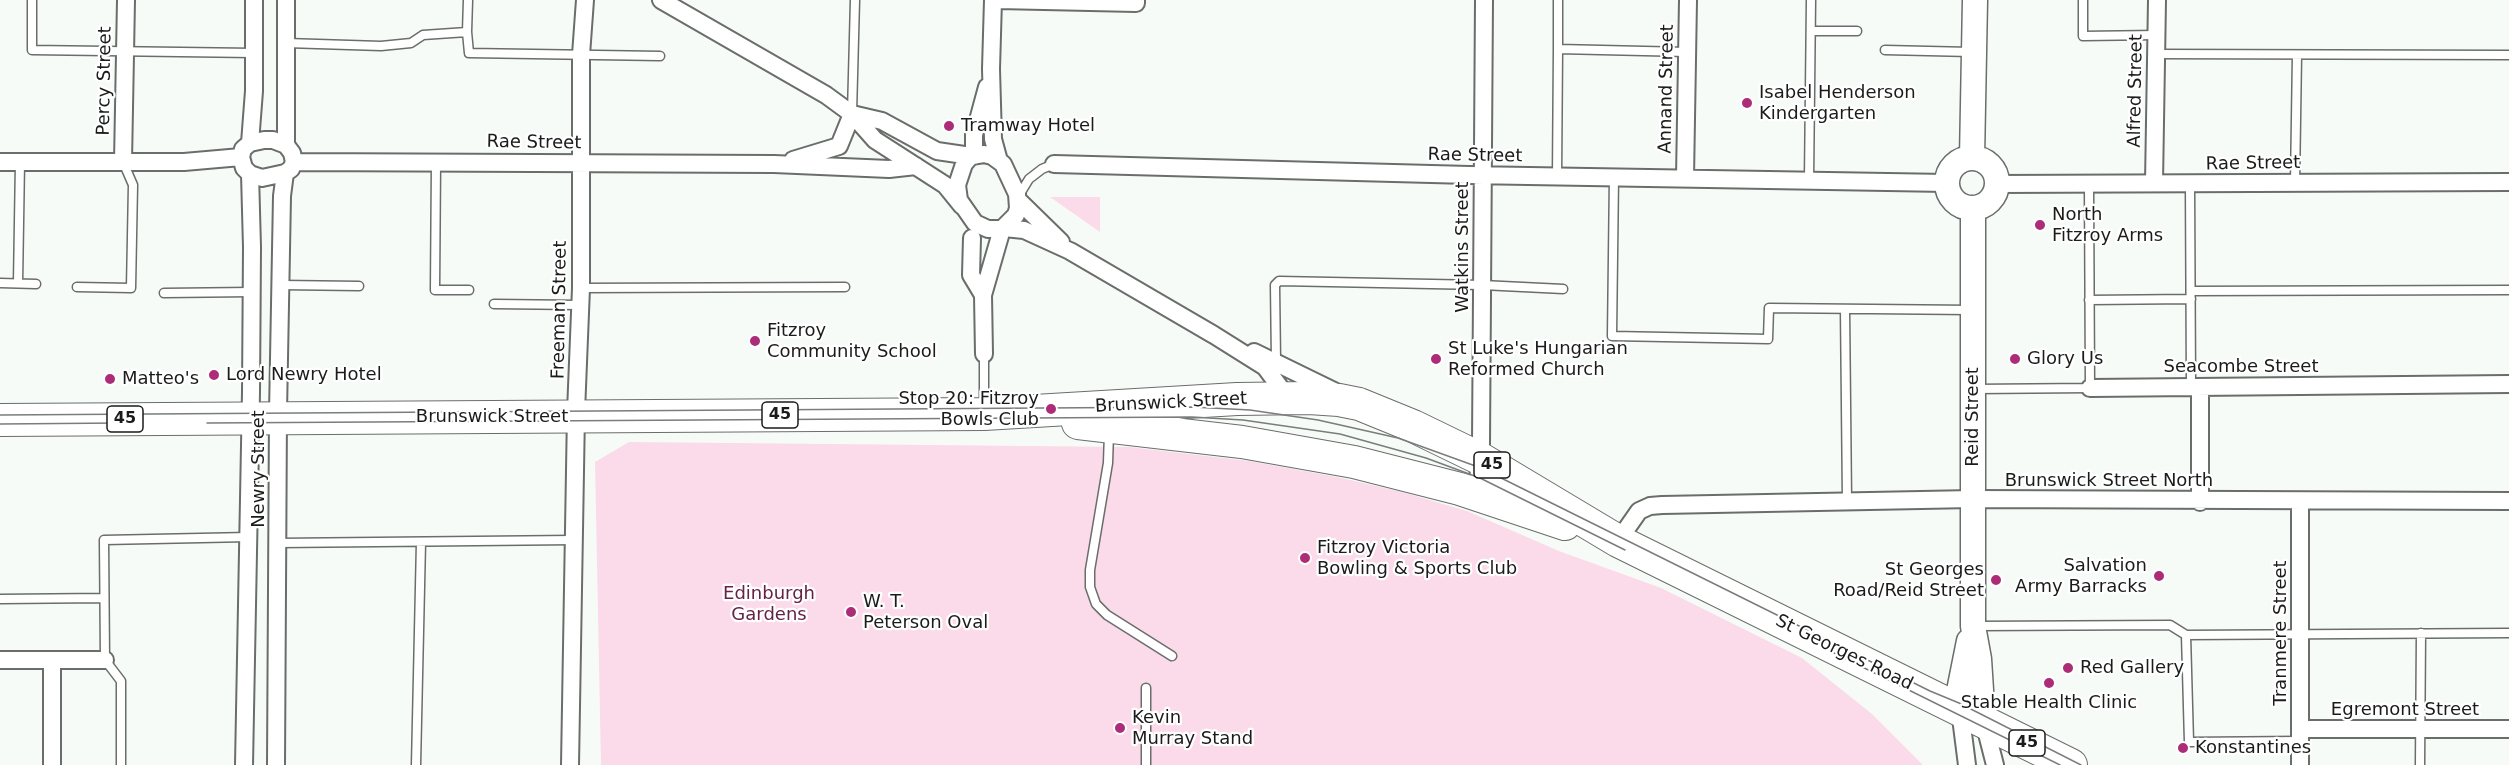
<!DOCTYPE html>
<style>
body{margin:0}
canvas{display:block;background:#f6fbf7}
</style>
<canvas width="2509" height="765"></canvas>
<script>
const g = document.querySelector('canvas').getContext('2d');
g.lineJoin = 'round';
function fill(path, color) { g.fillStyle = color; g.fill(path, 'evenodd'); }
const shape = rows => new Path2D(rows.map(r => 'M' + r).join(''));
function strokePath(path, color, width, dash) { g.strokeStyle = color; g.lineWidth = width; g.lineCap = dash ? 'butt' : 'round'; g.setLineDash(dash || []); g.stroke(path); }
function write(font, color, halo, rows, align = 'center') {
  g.font = font + ' "DejaVu Sans",sans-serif'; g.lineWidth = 4.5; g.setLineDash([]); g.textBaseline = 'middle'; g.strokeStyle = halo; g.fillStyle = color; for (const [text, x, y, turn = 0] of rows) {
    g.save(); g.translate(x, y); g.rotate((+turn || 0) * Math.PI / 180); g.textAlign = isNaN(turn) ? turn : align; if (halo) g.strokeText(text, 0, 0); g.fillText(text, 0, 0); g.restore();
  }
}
fill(shape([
 [1050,197,1100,197,1100,232],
 [629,442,1129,447,1249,461,1337,477,1402,492,1467,511,1559,551,1661,588,1802,658,1872,714,1923,765,601,765,595,462]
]), '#fbdbe9');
const lane = shape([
 [32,0,32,50,254,53],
 [1558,0,1558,49,1687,52],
 [2083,0,2083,36,2157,35],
 [1811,31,1857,31],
 [467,32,469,53,660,56],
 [286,43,381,46,411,43,423,35,467,32,468,0],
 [1885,50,1971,52],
 [2156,54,2509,55],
 [852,113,855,0],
 [436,162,435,290,469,290],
 [1557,176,1558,49],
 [1614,176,1612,336,1768,339,1769,308,1972,310],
 [1809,180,1811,0],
 [2295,183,2297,55],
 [2190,184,2191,387],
 [1018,197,1029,179,1042,169,1054,164],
 [0,283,36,284],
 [18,283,20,162],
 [281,285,359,286],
 [77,287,131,288,133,185,123,162],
 [581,288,845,287],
 [2191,291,2509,290],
 [164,293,252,292],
 [2089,300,2191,299],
 [494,304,580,305],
 [1845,309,1847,501],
 [984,354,984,408],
 [1276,361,1275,285,1279,281,1482,285,1563,289],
 [1974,389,2090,388,2089,185],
 [1109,433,1108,463,1090,570,1090,587,1096,604,1107,615,1172,656],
 [278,543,574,540],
 [0,599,104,598],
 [1976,626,2170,625,2186,635,2509,633],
 [2186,635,2189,742,2300,741],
 [1146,688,1146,765],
 [121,765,121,681,105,660,104,540,249,537],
 [416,765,421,542],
 [2420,765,2421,633]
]);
const street = shape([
 [286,0,286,145],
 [661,0,826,95,852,114,875,140,945,185,962,206],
 [993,0,991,69,993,139,999,161],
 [998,0,1136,3,1136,0],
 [852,114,882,121,937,151,971,156],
 [264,140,273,140,286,145,292,153,294,162,291,169,285,173,262,178,250,174,244,168,241,157,243,149,250,143,264,140],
 [250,143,254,91,254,0],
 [984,154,992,156,1003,164,1017,194,1018,208,1016,215,1002,229,988,229,975,223,959,200,957,185,964,164,971,156,984,154],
 [974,156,974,135,987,87],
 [793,160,839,146,852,114],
 [0,162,184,162,241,157],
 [123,162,126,0],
 [294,162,774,164,889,169,916,166],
 [1054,164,1469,175,1947,183],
 [1685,178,1688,0],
 [2154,183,2157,0],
 [1997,184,2509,182],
 [1018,200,1061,242],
 [1004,228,1024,230,1070,251,1214,335,1265,367,1288,398],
 [972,238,971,275,983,295],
 [1254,352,1338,393],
 [984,354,983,295,1002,229],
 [2200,387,2200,502],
 [2090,388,2509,384],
 [1477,494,1481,443,1484,0],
 [2300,502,2300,765],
 [1618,541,1639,511,1650,506,1662,505,1973,499,2509,501],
 [0,660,105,660],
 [1960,710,1967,765],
 [1984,722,1995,765],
 [2300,729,2509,729],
 [52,765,52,661],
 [244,765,251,392,252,247,250,174],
 [276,765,278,413,282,196,285,173],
 [570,765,576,412,581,288,581,55,585,0]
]);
const secondary = shape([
 [1972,158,1975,0],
 '1947 183a25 25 0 1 1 50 0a25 25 0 1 1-50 0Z',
 [1973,208,1973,626,1979,659,1983,721],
 [1960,710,1959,691,1969,641]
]);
const highway = shape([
 [0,420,984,414,1237,399,1309,398,1339,400,1359,404,1413,426,1481,459,1618,541,2071,765],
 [1078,423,1242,442,1354,462,1460,489,1565,524]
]);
strokePath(lane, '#6a6e6a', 11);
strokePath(street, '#6a6e6a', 20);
strokePath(secondary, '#6a6e6a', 27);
strokePath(highway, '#6a6e6a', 34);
strokePath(lane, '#fff', 8);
strokePath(street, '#fff', 16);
strokePath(secondary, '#fff', 24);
strokePath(highway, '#fff', 32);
strokePath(shape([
 [0,415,1192,407,1250,410,1318,420,1398,438,1481,468,1930,691,1959,703,2081,765],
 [207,423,1192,417,1243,420,1340,434,1426,458,1480,478,1625,550],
 [0,424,120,423],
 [1830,651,2060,765]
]), '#7a7d7b', 1.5);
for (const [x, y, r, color] of [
 [1747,103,6,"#ad2c78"],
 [949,126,6,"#ad2c78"],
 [2040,225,6,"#ad2c78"],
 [755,341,6,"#ad2c78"],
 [1436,359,6,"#ad2c78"],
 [2015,359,6,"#ad2c78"],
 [214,375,6,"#ad2c78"],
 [110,379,6,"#ad2c78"],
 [1051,409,6,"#ad2c78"],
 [1305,558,6,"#ad2c78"],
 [2159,576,6,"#ad2c78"],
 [1996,580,6,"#ad2c78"],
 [851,612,6,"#ad2c78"],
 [2068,668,6,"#ad2c78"],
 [2049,683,6,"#ad2c78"],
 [1120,728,6,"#ad2c78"],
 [2183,748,6,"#ad2c78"]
]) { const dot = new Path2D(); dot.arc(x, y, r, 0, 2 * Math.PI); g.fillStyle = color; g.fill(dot); strokePath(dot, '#fff', 2); }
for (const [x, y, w] of [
 [780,415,36],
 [125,419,36],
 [1492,465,36],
 [2027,743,36]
]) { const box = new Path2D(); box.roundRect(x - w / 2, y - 13, w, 26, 4.5); g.fillStyle = '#fff'; g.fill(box); strokePath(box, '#1a1b1a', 1.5); }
write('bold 16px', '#1a1b1a', null, [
 ["45",780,415],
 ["45",125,419],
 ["45",1492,465],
 ["45",2027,743]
]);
write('18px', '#1a1b1a', '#fff', [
 ["Percy Street",105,81,-89],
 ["Annand Street",1667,89,-89],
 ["Alfred Street",2136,91,-89],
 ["Rae Street",534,143,1],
 ["Rae Street",1475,156,1],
 ["Rae Street",2253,164,-1],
 ["Watkins Street",1463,247,-90],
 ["Freeman Street",560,310,-89],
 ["Seacombe Street",2241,367],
 ["Brunswick Street",1171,403,-3],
 ["Brunswick Street",492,417],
 ["Reid Street",1973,417,-90],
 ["Newry Street",259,469,-90],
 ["Brunswick Street North",2109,481],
 ["Tranmere Street",2281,633,-90],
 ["St Georges Road",1844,653,26],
 ["Egremont Street",2405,710]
]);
write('18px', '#1a1b1a', '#fff', [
 ["Isabel Henderson",1759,93],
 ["Kindergarten",1759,114],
 ["Tramway Hotel",961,126],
 ["North",2052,215],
 ["Fitzroy Arms",2052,236],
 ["Fitzroy",767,331],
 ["Community School",767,352],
 ["St Luke's Hungarian",1448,349],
 ["Reformed Church",1448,370],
 ["Glory Us",2027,359],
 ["Lord Newry Hotel",226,375],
 ["Matteo's",122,379],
 ["Stop 20: Fitzroy",1039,399,"right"],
 ["Bowls Club",1039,420,"right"],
 ["Fitzroy Victoria",1317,548],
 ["Bowling & Sports Club",1317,569],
 ["Salvation",2147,566,"right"],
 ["Army Barracks",2147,587,"right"],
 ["St Georges",1984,570,"right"],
 ["Road/Reid Street",1984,591,"right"],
 ["W. T.",863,602],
 ["Peterson Oval",863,623],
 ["Red Gallery",2080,668],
 ["Stable Health Clinic",2049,703,"center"],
 ["Kevin",1132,718],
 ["Murray Stand",1132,739],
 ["Konstantines",2195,748]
], 'left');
write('18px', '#652146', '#fff', [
 ["Edinburgh",769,594],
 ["Gardens",769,615]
]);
</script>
